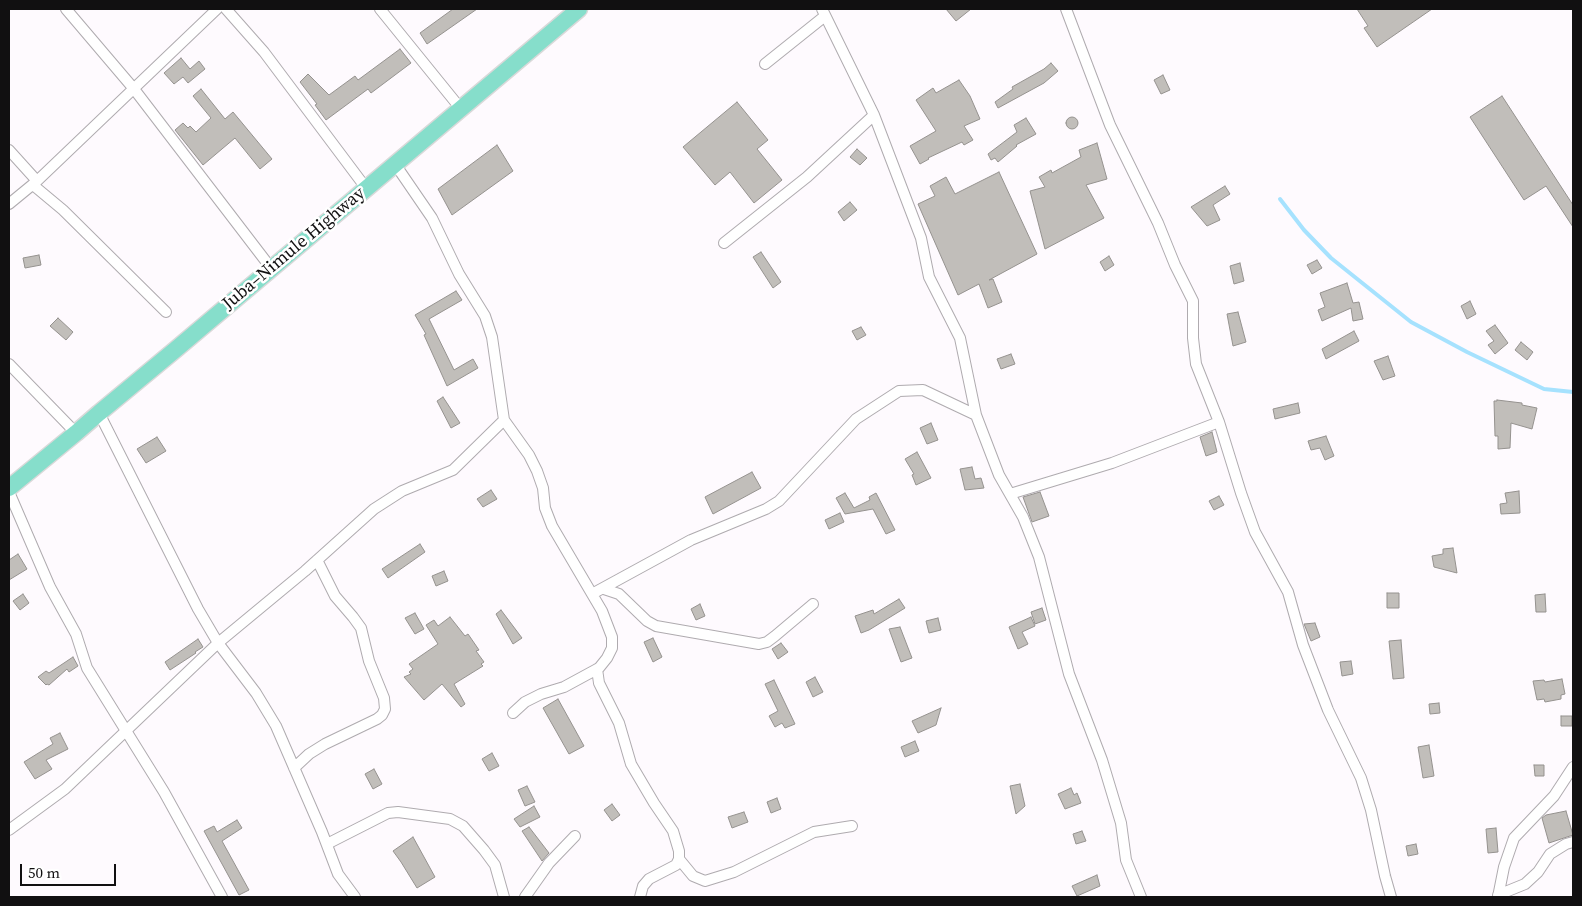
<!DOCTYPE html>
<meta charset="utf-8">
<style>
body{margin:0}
#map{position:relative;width:1582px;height:906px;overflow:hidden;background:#fefafe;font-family:"Source Serif 4",serif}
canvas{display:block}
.frame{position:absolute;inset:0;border:10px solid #111011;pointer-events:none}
.scale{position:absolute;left:20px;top:864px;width:96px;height:22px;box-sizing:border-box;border:2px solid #111011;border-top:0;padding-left:6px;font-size:15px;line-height:18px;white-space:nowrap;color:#111011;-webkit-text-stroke:4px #fff;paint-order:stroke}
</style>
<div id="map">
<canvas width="1582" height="906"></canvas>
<div class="frame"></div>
<div class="scale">50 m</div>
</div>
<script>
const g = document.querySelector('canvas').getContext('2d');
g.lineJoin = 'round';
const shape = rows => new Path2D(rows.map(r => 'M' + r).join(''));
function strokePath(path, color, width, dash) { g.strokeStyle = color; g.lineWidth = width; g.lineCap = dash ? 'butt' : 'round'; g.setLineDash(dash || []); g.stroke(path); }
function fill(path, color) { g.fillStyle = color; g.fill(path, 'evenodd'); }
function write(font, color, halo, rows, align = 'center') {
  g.font = font + ' "Source Serif 4",serif'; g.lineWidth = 5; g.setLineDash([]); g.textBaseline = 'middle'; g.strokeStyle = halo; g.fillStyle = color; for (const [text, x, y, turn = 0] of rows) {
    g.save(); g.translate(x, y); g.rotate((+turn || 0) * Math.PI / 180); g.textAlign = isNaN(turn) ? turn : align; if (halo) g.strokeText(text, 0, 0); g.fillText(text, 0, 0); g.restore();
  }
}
strokePath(shape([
 [1280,199,1304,230,1331,258,1411,322,1467,352,1544,389,1573,392]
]), '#a6e2fe', 4);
const building = shape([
 [453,9,477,9,427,44,420,33,453,9],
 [946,9,971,9,956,21,946,9],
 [1357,9,1432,9,1377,47,1364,28,1368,26,1357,9],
 [400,49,411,63,371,93,368,89,326,120,315,105,317,104,300,82,308,74,329,95,355,76,358,80,400,49],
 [181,58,190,69,199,61,205,69,188,83,183,77,174,84,164,73,181,58],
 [1051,63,1058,71,1044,83,998,108,995,102,1013,89,1012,87,1044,69,1051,63],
 [1163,75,1170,90,1161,94,1154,80,1163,75],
 [959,80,970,96,980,119,964,126,973,140,964,145,962,142,928,158,929,159,920,164,910,146,936,131,916,100,933,88,936,93,959,80],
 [201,89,225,119,233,112,272,159,260,169,235,138,203,165,175,130,183,123,188,128,190,126,196,132,211,118,193,96,201,89],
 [1502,96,1573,205,1573,227,1546,186,1524,200,1470,117,1502,96],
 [737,102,768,140,757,149,782,180,754,203,730,172,715,185,683,147,737,102],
 '1066 123a6 6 0 1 1 12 0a6 6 0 1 1-12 0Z',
 [1026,118,1036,134,1016,145,1017,146,998,162,995,158,991,160,988,154,1017,132,1014,125,1026,118],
 [1097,143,1107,179,1086,185,1104,218,1045,249,1030,191,1045,187,1039,177,1051,170,1052,173,1081,157,1079,150,1097,143],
 [497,145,513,171,452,215,438,189,497,145],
 [857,149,867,158,860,165,850,157,857,149],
 [999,172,1037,254,989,280,993,279,1002,302,988,308,979,284,958,295,918,204,935,196,930,186,946,177,955,194,999,172],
 [1225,186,1230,194,1213,205,1220,220,1207,226,1191,207,1225,186],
 [850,202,857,210,844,221,838,212,850,202],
 [761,252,781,282,773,288,753,257,761,252],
 [39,255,41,265,25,268,23,258,39,255],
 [1109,256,1114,265,1105,271,1100,262,1109,256],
 [1317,260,1322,268,1312,274,1307,265,1317,260],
 [1240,263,1244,281,1234,284,1230,266,1240,263],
 [1347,283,1353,303,1359,302,1363,319,1353,321,1351,308,1322,321,1318,310,1325,307,1320,293,1347,283],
 [456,291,462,300,429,319,454,370,473,359,478,368,447,386,424,335,426,334,415,315,456,291],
 [1470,301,1476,314,1467,319,1461,306,1470,301],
 [1238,312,1246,342,1233,346,1227,314,1238,312],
 [58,318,73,332,66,340,50,326,58,318],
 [1495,325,1508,343,1495,354,1488,345,1494,341,1486,331,1495,325],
 [861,327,866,335,857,340,852,331,861,327],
 [1354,331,1359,341,1326,359,1322,349,1354,331],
 [1521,342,1533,352,1527,360,1515,350,1521,342],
 [1011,354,1015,364,1001,369,997,359,1011,354],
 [1388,356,1395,376,1383,380,1374,361,1388,356],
 [443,397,460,423,451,428,437,401,443,397],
 [1497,400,1522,403,1522,405,1537,408,1532,429,1511,423,1510,448,1498,449,1498,436,1495,436,1494,401,1497,401,1497,400],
 [1298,403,1300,413,1275,419,1273,409,1298,403],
 [931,423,938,440,927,444,920,428,931,423],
 [1212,432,1217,452,1206,456,1200,437,1212,432],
 [1326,436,1334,456,1325,460,1320,448,1311,450,1308,441,1326,436],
 [157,437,166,451,146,463,137,449,157,437],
 [917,452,931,478,916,485,912,475,914,474,905,459,917,452],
 [972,467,975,479,981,478,984,488,965,490,960,469,972,467],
 [752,472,761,488,713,514,705,497,752,472],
 [491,490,497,499,483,507,477,499,491,490],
 [1519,491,1520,513,1501,514,1500,504,1507,503,1505,493,1519,491],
 [1040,492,1049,516,1032,522,1023,497,1040,492],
 [845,493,854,508,870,500,869,497,876,493,895,530,886,534,873,509,845,514,836,498,845,493],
 [1219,496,1224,505,1214,510,1209,501,1219,496],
 [840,513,844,522,829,529,825,520,840,513],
 [420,544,425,552,388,578,382,569,420,544],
 [1453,548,1457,573,1434,567,1432,556,1443,554,1443,549,1453,548],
 [18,554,27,569,9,580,9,560,18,554],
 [444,571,448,581,436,586,432,576,444,571],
 [1387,593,1399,593,1399,608,1387,608,1387,593],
 [23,594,29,603,20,610,13,601,23,594],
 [1545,594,1546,612,1536,612,1535,595,1545,594],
 [899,599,905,608,869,630,861,633,855,616,873,610,874,614,899,599],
 [700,604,705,616,696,620,691,609,700,604],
 [1042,608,1046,620,1035,624,1031,612,1042,608],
 [501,610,522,638,513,644,496,614,501,610],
 [415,613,424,629,415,634,405,618,415,613],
 [450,617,465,636,468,634,479,650,476,651,484,662,481,664,483,666,454,684,465,704,461,707,442,684,424,700,404,677,411,674,409,672,413,669,409,664,438,644,426,625,434,620,438,626,450,617],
 [1031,617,1035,626,1022,632,1028,644,1018,649,1009,627,1031,617],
 [938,618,941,630,929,633,926,621,938,618],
 [1315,623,1320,637,1311,641,1304,624,1315,623],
 [900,627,912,658,901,662,889,629,900,627],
 [653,638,662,657,653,662,644,642,653,638],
 [198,639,203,647,195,652,196,653,170,670,165,662,198,639],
 [1401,640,1404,678,1393,679,1389,641,1401,640],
 [781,643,788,652,778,659,772,649,781,643],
 [73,657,78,666,69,672,67,669,49,685,47,684,46,685,38,677,46,671,49,673,73,657],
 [1351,661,1353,674,1342,676,1340,662,1351,661],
 [815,677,823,692,813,697,806,682,815,677],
 [1562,679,1565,694,1561,695,1561,699,1545,702,1544,699,1537,700,1533,681,1544,680,1545,682,1562,679],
 [774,680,795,724,785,728,782,723,775,727,769,716,778,711,765,684,774,680],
 [558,699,584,746,569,754,543,708,558,699],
 [1439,703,1440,713,1430,714,1429,704,1439,703],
 [941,708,936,725,918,733,912,721,941,708],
 [1561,716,1572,716,1572,726,1561,726,1561,716],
 [60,733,68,749,46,760,52,769,35,779,24,762,53,744,50,738,60,733],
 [915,741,919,751,905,757,901,747,915,741],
 [1429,745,1434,776,1423,778,1418,747,1429,745],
 [492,753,499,766,489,771,482,759,492,753],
 [1534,765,1544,765,1544,776,1535,776,1534,765],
 [374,769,382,784,373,789,365,774,374,769],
 [1020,784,1025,806,1016,814,1010,786,1020,784],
 [527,786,535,802,525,806,518,790,527,786],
 [1071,788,1074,795,1077,793,1081,803,1065,809,1058,794,1071,788],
 [777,798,781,809,771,813,767,802,777,798],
 [612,804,620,815,612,821,604,810,612,804],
 [534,806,540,817,520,827,514,819,534,806],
 [1566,811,1573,835,1549,843,1542,818,1546,815,1566,811],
 [744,812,748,822,732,828,728,817,744,812],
 [237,820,242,828,222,841,249,890,239,895,204,831,214,826,217,832,237,820],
 [529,827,549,853,542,861,522,831,529,827],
 [1496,828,1498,852,1488,853,1486,829,1496,828],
 [1082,831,1086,841,1076,844,1073,834,1082,831],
 [413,837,435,877,417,888,401,862,393,851,413,837],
 [1416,844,1418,854,1408,856,1406,846,1416,844],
 [1097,875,1100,886,1077,896,1072,886,1097,875]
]);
fill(building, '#c1beba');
strokePath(building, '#95928f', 1);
const street = shape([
 [66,9,134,89,271,268],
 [226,9,264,52,366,188],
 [380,9,461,109],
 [822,9,874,115,921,238,929,277,960,338,976,415,999,475,1023,517,1039,557,1069,674,1102,760,1121,823,1126,860,1141,897],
 [1066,9,1110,125,1158,223,1175,265,1193,301,1193,338,1196,364,1219,422,1241,493,1255,532,1288,592,1303,645,1328,710,1361,778,1371,810,1385,876,1391,897],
 [765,64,825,16],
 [9,150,37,181],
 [395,164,432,218,459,274,485,316,492,337,504,420,529,455,537,471,543,488,545,508,552,526,602,611,612,637,612,648,607,658,599,668,564,687,541,694,525,702,513,713],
 [33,185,63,210,166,312],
 [9,204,37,181,217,9],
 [724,243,807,177,874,115],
 [9,364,76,433],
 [99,413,198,609,218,643,256,693,276,726,322,832,338,874,355,897],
 [9,492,50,587,76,634,87,668,164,792,222,897],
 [1010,494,1112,463,1219,422],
 [604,589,619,594,647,621,656,626,759,644,767,642,775,636,813,604],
 [592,594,691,540,766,509,779,501,856,419,899,391,923,390,976,415],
 [597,669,599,683,619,723,631,764,654,803,673,831,679,851,679,859,676,865,649,879,643,886,640,897],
 [294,768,309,754,325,744,377,719,382,715,385,709,384,698,369,661,361,628,353,617,335,596,317,560],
 [9,830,65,789,218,643,305,571,374,509,402,491,453,470,504,420],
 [327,844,388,813,398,812,450,819,463,826,484,850,495,865,504,897],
 [679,859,693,876,705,881,734,872,814,832,852,826],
 [1498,895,1525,884,1538,872,1550,854,1566,844,1573,842],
 [525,897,549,863,575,836],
 [1498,897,1504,867,1514,838,1554,796,1573,767]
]);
const primary = shape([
 [9,488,76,433,99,413,175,350,579,9]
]);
strokePath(street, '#afabaf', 12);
strokePath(primary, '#d9d9d9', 19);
strokePath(street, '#fff', 10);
strokePath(primary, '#86decb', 16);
write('18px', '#111011', '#fff', [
 ["Juba–Nimule Highway",294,249,-40]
]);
</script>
